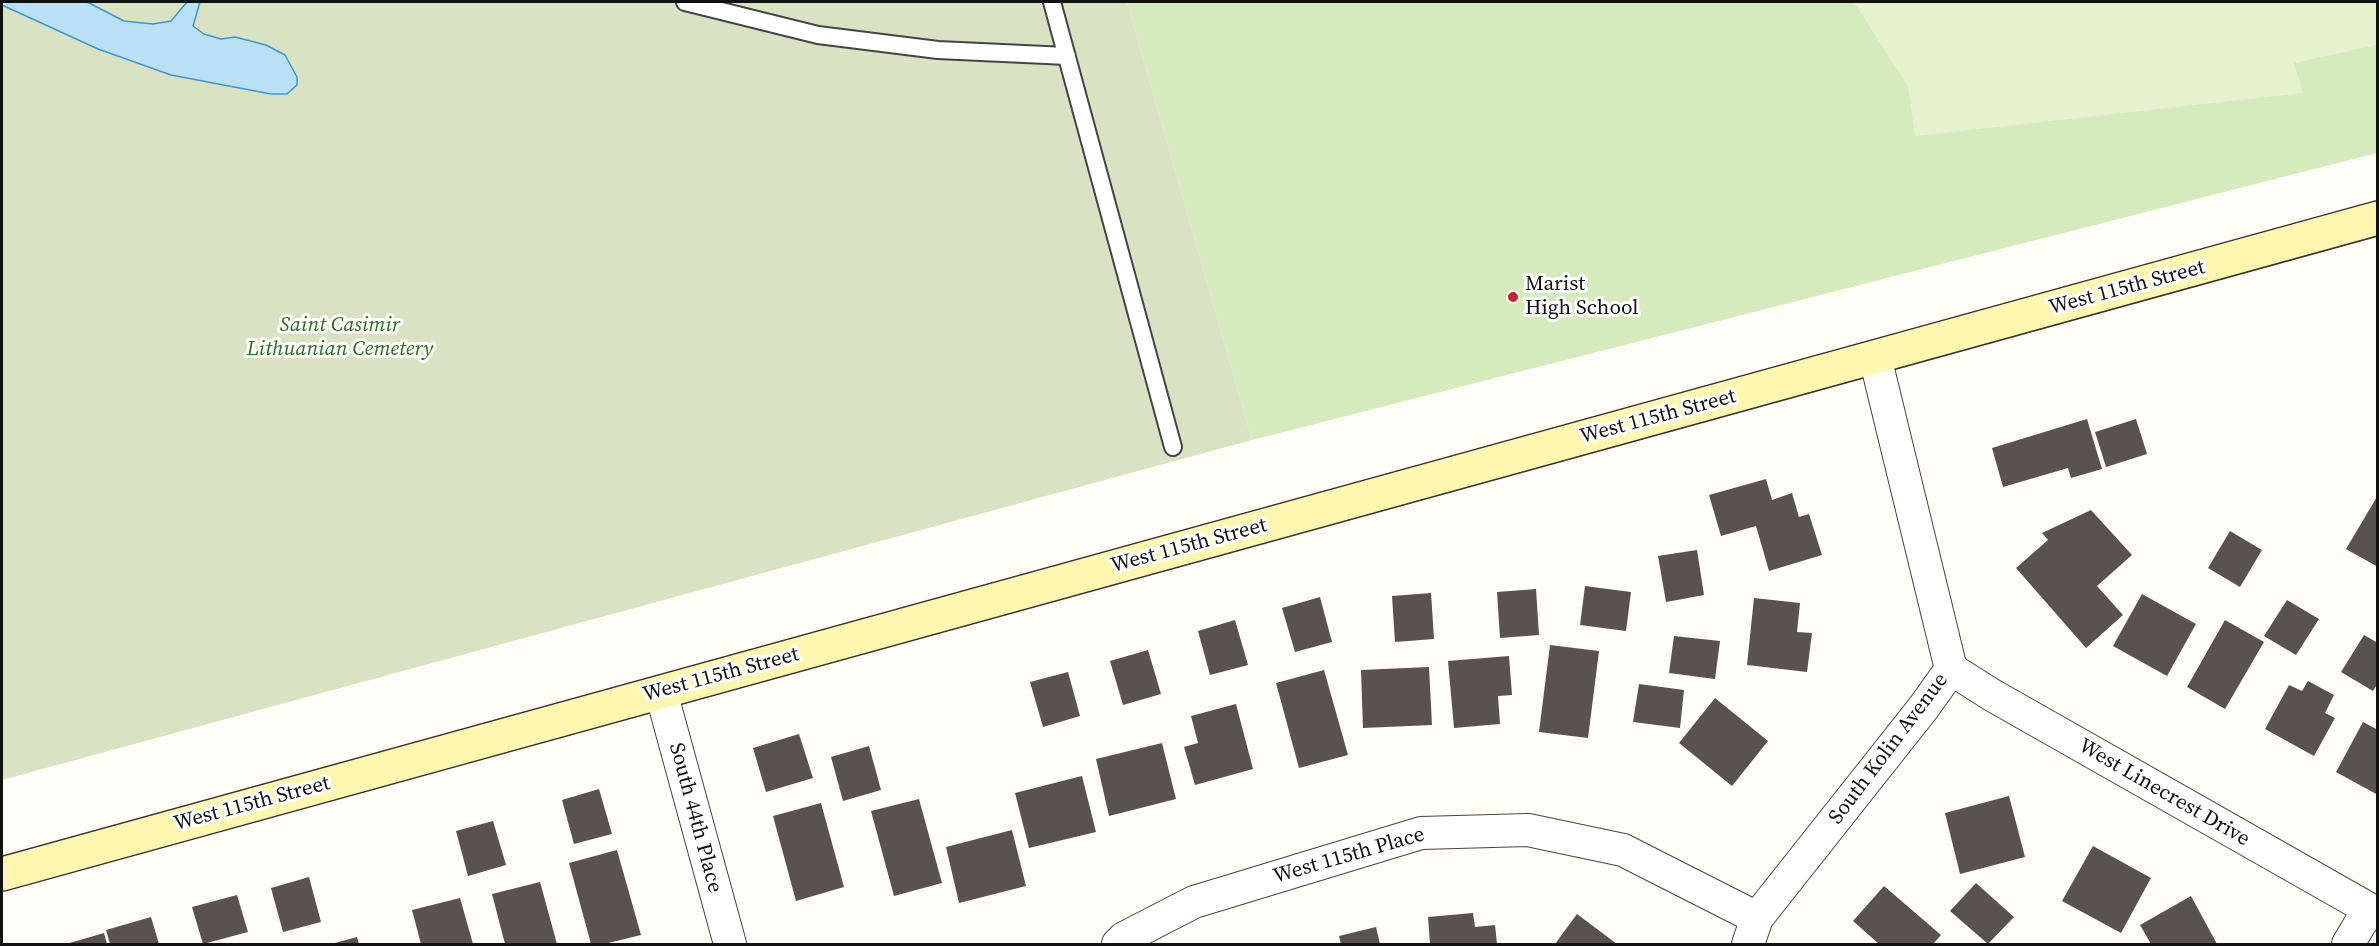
<!DOCTYPE html>
<style>
body{margin:0}
#map{position:relative;width:2379px;height:946px;overflow:hidden;background:#fffdf5;font-family:"Source Serif 4",serif}
canvas{display:block}
.frame{position:absolute;inset:0;border:3px solid #111;pointer-events:none}
</style>
<div id="map">
<canvas width="2379" height="946"></canvas>
<div class="frame"></div>
</div>
<script>
const g = document.querySelector('canvas').getContext('2d');
g.lineJoin = 'round';
function fill(path, color) { g.fillStyle = color; g.fill(path, 'evenodd'); }
const shape = rows => new Path2D(rows.map(r => 'M' + r).join(''));
function strokePath(path, color, width, dash) { g.strokeStyle = color; g.lineWidth = width; g.lineCap = dash ? 'butt' : 'round'; g.setLineDash(dash || []); g.stroke(path); }
function write(font, color, halo, rows, align = 'center') {
  g.font = font + ' "Source Serif 4",serif'; g.lineWidth = 6; g.setLineDash([]); g.textBaseline = 'middle'; g.strokeStyle = halo; g.fillStyle = color; for (const [text, x, y, turn = 0] of rows) {
    g.save(); g.translate(x, y); g.rotate((+turn || 0) * Math.PI / 180); g.textAlign = isNaN(turn) ? turn : align; if (halo) g.strokeText(text, 0, 0); g.fillText(text, 0, 0); g.restore();
  }
}
fill(shape([
 [1127,2,2377,2,2377,153,1252,440]
]), '#d5ebbd');
fill(shape([
 [2,2,1127,2,1252,440,2,780]
]), '#d9e3c4');
fill(shape([
 [1854,2,2377,2,2377,45,2294,63,2303,93,1915,136,1908,87]
]), '#e6f2cf');
const water = shape([
 [2,2,87,2,124,21,153,24,171,21,187,2,200,2,193,26,204,34,221,39,235,37,266,45,285,55,297,77,297,85,287,94,271,94,171,75,98,49,2,5,2,2]
]);
fill(water, '#b9e0f7');
strokePath(water, '#3f96cf', 1.5);
fill(shape([
 [2087,419,2102,469,2071,478,2068,468,2003,487,1992,448],
 [2136,419,2147,454,2106,467,2095,432],
 [1766,479,1772,500,1792,493,1799,517,1809,514,1822,555,1769,571,1756,526,1721,536,1709,495],
 [2378,495,2378,567,2346,549],
 [2091,510,2132,555,2097,586,2123,615,2086,648,2016,568,2048,540,2042,533],
 [2230,531,2262,550,2240,587,2208,568],
 [1697,550,1704,595,1666,602,1658,556],
 [1585,586,1631,592,1626,631,1580,625],
 [1536,589,1539,635,1500,638,1497,592],
 [1431,593,1434,639,1395,642,1392,596],
 [2142,594,2196,624,2167,676,2113,646],
 [1320,597,1332,642,1295,652,1282,608],
 [1754,598,1800,603,1797,632,1812,633,1807,672,1747,665],
 [2287,600,2319,619,2296,655,2264,636],
 [1235,620,1248,665,1210,675,1198,631],
 [2225,620,2264,642,2225,709,2187,687],
 [2364,635,2378,643,2378,683,2373,691,2341,672],
 [1674,636,1720,641,1715,679,1669,673],
 [1550,645,1599,651,1588,738,1539,732],
 [1148,650,1161,694,1123,705,1110,661],
 [1509,656,1512,695,1498,696,1500,724,1454,728,1448,661],
 [1429,667,1432,725,1363,728,1361,670],
 [1324,670,1348,755,1299,768,1276,683],
 [1068,672,1080,716,1043,727,1030,682],
 [2308,681,2334,695,2325,713,2335,718,2314,756,2265,729,2289,685,2302,691],
 [1639,684,1684,690,1680,728,1633,722],
 [1715,698,1768,741,1732,786,1679,743],
 [1236,704,1253,769,1195,785,1184,747,1198,743,1191,716],
 [2363,722,2378,730,2378,795,2336,772],
 [799,734,813,778,766,792,753,748],
 [1162,743,1176,799,1109,816,1096,759],
 [869,746,881,790,843,801,831,757],
 [1082,776,1096,832,1029,848,1015,793],
 [599,789,612,834,574,844,562,800],
 [2009,796,2025,857,1960,874,1945,813],
 [919,799,942,883,894,896,871,811],
 [821,803,844,887,796,901,773,816],
 [493,821,506,865,468,876,456,831],
 [1012,830,1026,886,959,903,946,847],
 [2093,846,2151,878,2121,933,2062,901],
 [617,850,641,935,604,944,591,944,569,863],
 [309,877,321,922,283,932,271,888],
 [540,882,557,944,505,944,492,894],
 [1976,883,2014,917,1988,944,1950,911],
 [1884,886,1941,935,1933,944,1879,944,1853,921],
 [237,895,248,932,203,944,192,907],
 [2191,896,2217,944,2151,944,2140,925],
 [460,898,473,944,421,944,412,910],
 [1473,913,1475,927,1495,925,1497,944,1430,944,1428,917],
 [1577,914,1617,944,1555,944],
 [151,917,159,944,110,944,106,930],
 [1376,927,1380,944,1341,944,1339,936],
 [104,933,107,944,66,944],
 [357,937,359,944,331,944]
]), '#5a524d');
const lane = shape([
 [685,2,818,35,938,50,1067,56],
 [1052,2,1173,447]
]);
const street = shape([
 [1951,669,1992,695,2378,914],
 [661,692,730,944],
 [1118,944,1124,938,1194,902,1421,833,1528,830,1623,850,1757,918],
 [1748,944,1757,918,1924,707,1951,669,1875,357],
 [2348,944,2369,909]
]);
const secondary = shape([
 [2,874,2378,218]
]);
strokePath(lane, '#444', 20);
strokePath(street, '#444', 34);
strokePath(secondary, '#333', 36);
strokePath(lane, '#fff', 16);
strokePath(street, '#fff', 32);
strokePath(secondary, '#fff6b0', 33);
for (const [x, y, r, color] of [
 [1513,297,6,"#c4262e"]
]) { const dot = new Path2D(); dot.arc(x, y, r, 0, 2 * Math.PI); g.fillStyle = color; g.fill(dot); strokePath(dot, '#fff', 2); }
write('21px', '#111', '#fff', [
 ["Marist",1525,285],
 ["High School",1525,309]
], 'left');
write('21px', '#111', '#fff', [
 ["West 115th Street",2127,288,-15],
 ["West 115th Street",1658,417,-15],
 ["West 115th Street",1189,546,-15],
 ["West 115th Street",721,675,-15],
 ["South Kolin Avenue",1889,749,-53],
 ["West Linecrest Drive",2164,793,30],
 ["West 115th Street",252,804,-15],
 ["South 44th Place",695,818,75],
 ["West 115th Place",1349,856,-16]
]);
write('italic 21px', '#2f6b1f', '#fff', [
 ["Saint Casimir",340,326],
 ["Lithuanian Cemetery",340,350]
]);
</script>
